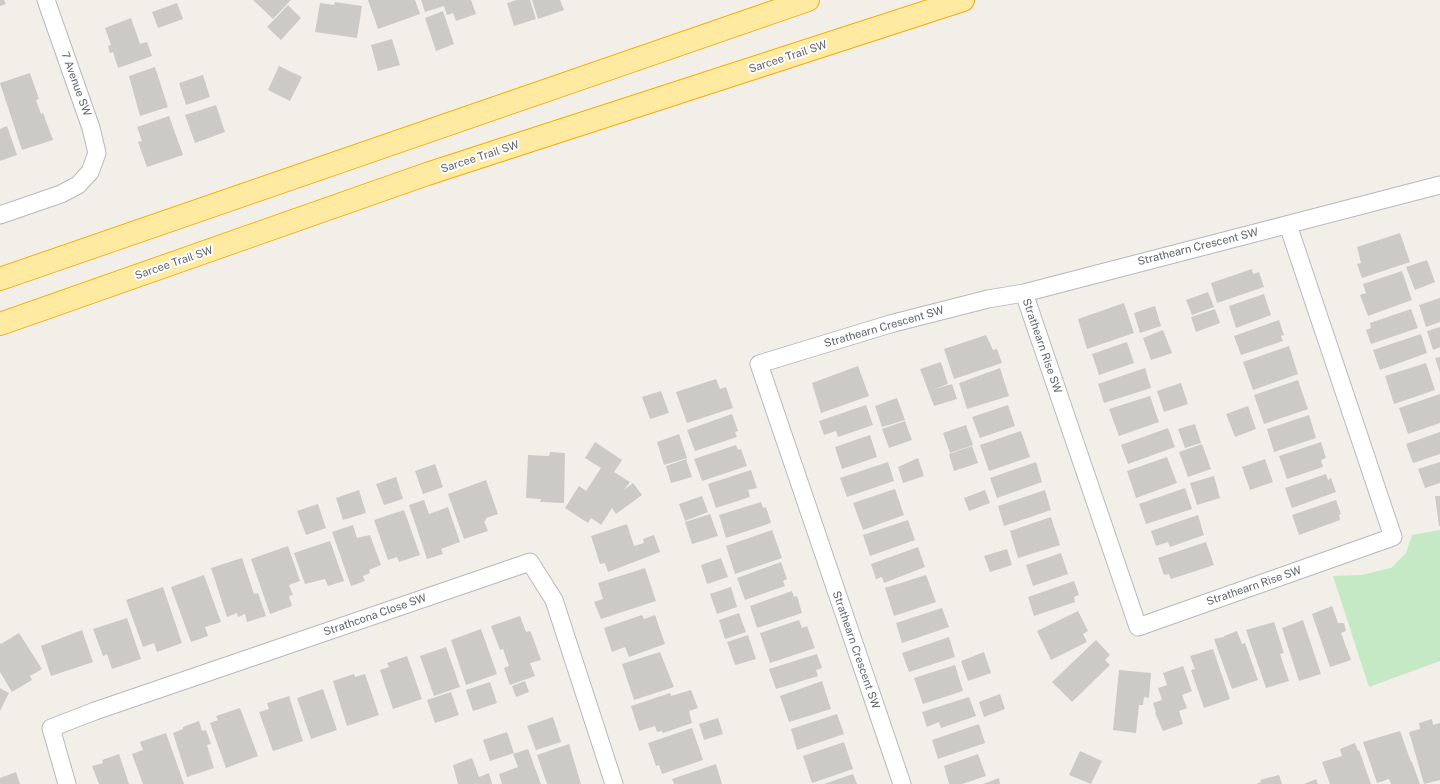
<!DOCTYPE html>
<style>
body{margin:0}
canvas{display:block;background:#f1efe8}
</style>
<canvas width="1440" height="784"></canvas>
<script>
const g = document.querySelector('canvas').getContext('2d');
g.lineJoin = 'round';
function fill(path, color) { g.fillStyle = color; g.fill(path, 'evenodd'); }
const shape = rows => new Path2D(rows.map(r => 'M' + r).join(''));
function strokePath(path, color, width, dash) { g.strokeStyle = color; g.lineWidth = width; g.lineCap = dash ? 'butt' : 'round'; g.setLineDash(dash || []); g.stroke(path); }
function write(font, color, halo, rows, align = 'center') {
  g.font = font + ' "Public Sans",sans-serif'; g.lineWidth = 4; g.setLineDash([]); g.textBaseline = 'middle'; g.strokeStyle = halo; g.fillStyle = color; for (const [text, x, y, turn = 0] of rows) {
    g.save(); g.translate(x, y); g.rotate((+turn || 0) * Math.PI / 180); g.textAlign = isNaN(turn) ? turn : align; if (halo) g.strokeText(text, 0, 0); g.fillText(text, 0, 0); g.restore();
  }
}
fill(shape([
 [1440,530,1440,661,1369,687,1333,576,1361,575,1391,568,1406,553,1412,535]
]), '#c5e8c5');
fill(shape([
 [0,0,4,0,6,4,0,6],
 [253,0,291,0,273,19],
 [368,0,415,0,420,14,378,29],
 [421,0,471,0,476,14,456,21,453,13,447,15,444,6,425,12],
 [517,0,530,0,536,19,514,26,507,3],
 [532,0,560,0,564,10,538,19],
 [335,2,362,6,357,38,315,32,320,3,334,5],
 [177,3,183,19,158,28,152,12],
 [288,5,301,18,281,40,267,27],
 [443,11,454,44,436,51,425,18],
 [131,18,140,44,147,42,152,56,118,68,113,52,110,53,108,46,111,45,105,28],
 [392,39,400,65,378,71,371,45],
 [279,66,302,77,290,101,268,90],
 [155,67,168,107,140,116,129,76],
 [30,73,39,99,36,100,41,114,43,113,53,140,22,150,0,83],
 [203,75,210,97,186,105,179,83],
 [216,105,225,132,195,143,185,115],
 [169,116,183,155,147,167,138,142,142,141,137,127],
 [7,126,17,155,0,161,0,129],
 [1400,233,1410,262,1362,278,1357,264,1361,263,1357,247],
 [1427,260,1435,282,1415,290,1406,267],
 [1252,269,1253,274,1259,272,1264,287,1217,303,1211,283],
 [1402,271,1412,300,1368,316,1360,295,1366,293,1363,284],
 [1208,292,1214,307,1192,315,1186,300],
 [1264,294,1271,315,1236,328,1229,306],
 [1440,298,1440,322,1426,327,1419,305],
 [1124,303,1134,333,1087,349,1078,319],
 [1155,306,1161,326,1140,333,1134,313],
 [1215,309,1220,323,1196,332,1191,317],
 [1411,309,1418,328,1371,344,1366,330,1371,328,1370,323],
 [1279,320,1284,335,1281,336,1283,341,1241,355,1234,336],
 [1440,327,1440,347,1433,350,1427,331],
 [1163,330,1172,353,1151,360,1143,338],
 [1421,334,1427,353,1380,370,1373,350],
 [986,335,993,350,997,349,1002,363,954,379,944,349],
 [1127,342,1134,363,1099,375,1092,354],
 [1289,346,1298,374,1253,390,1243,362],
 [1440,357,1440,373,1435,358],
 [941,362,948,384,932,390,952,384,957,399,934,406,920,369],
 [1426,363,1435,390,1394,404,1385,376],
 [858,366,869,396,821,413,812,383],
 [1000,368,1009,396,967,409,959,383],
 [1145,368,1151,388,1104,403,1098,384],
 [716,379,720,389,726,387,733,408,687,423,676,392],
 [1298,380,1308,409,1264,424,1254,395],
 [1181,383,1188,404,1164,412,1157,391],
 [661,391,669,413,650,419,642,397],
 [1440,394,1440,423,1408,434,1399,408],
 [1150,396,1159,422,1119,436,1109,409],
 [897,398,905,420,882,427,875,406],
 [866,405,873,425,838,437,836,431,824,435,819,421],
 [1008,405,1015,426,980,438,972,417],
 [1248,406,1256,429,1235,437,1226,414],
 [732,414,738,431,735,432,737,437,695,451,687,430],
 [1309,415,1316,438,1274,452,1267,429],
 [905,421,912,440,889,448,882,429],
 [1195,424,1201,443,1185,448,1178,429],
 [966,425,973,445,950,453,943,433],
 [1168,428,1175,447,1128,464,1121,445],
 [1021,431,1030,457,989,471,980,445],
 [1440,432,1440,454,1413,463,1406,444],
 [679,434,687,458,664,465,657,442],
 [870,435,877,457,842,469,835,447],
 [595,442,622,460,614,472,630,482,624,490,633,483,642,495,616,514,612,508,601,525,591,518,588,523,565,508,579,486,586,491,601,468,585,458],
 [1321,442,1326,458,1321,460,1323,467,1287,479,1279,456],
 [1202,444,1211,469,1188,477,1179,452],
 [736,445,738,450,741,449,747,466,702,481,694,459],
 [972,446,978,463,954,471,949,454],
 [550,452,565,453,564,503,540,502,541,499,526,498,528,455,549,456],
 [1167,457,1177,483,1136,498,1127,471],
 [918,458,924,476,903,483,898,467],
 [686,459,692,477,671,483,666,466],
 [1265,459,1273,482,1250,490,1242,467],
 [888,462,894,481,847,497,840,478],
 [1036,462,1042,482,997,498,990,478],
 [1440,462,1440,483,1425,488,1418,469],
 [435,464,443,487,423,494,415,471],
 [751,470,757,488,748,490,750,497,716,508,708,484],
 [1326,474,1328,480,1331,478,1336,492,1292,508,1285,488],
 [1214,476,1220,498,1197,505,1190,483],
 [396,477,403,499,384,505,376,484],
 [486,480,498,514,486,518,486,520,484,521,488,531,464,539,448,494],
 [1185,488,1192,509,1146,524,1139,504],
 [895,489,904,515,863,530,853,503],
 [359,490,366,513,343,520,336,498],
 [985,490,990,503,969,511,964,498],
 [1045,490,1051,510,1004,526,998,506],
 [702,496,708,512,685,521,679,504],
 [1435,496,1440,496,1440,526,1439,526],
 [424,500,429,514,448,507,460,542,441,549,443,554,427,559,409,505],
 [1336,500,1341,514,1339,515,1340,520,1299,535,1292,515],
 [761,502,763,508,766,507,771,523,726,538,719,515],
 [318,504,326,528,306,535,297,511],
 [404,510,420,555,399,562,397,557,388,560,374,520],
 [710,514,718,536,692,544,685,522],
 [1198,515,1204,535,1170,547,1168,542,1156,546,1151,531],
 [1051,517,1060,545,1018,558,1010,531],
 [908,520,915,540,870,556,863,535],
 [627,524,634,546,644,543,643,539,654,535,660,552,608,572,605,563,600,564,591,536],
 [353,525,357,538,370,535,381,565,369,570,370,573,363,576,365,581,351,586,332,532],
 [772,530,782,558,735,574,726,546],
 [330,541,344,581,328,586,325,579,305,584,294,553],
 [1206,542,1214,565,1171,579,1169,574,1164,575,1158,558],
 [288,546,300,581,289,585,293,595,289,596,292,606,270,614,251,559],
 [918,547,925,567,884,583,882,577,876,579,871,564],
 [1007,549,1012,565,990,572,984,556],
 [1061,553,1068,574,1033,586,1026,565],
 [242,558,254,594,258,593,266,616,247,622,245,614,238,617,237,613,227,617,211,568],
 [721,558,728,577,707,584,701,565],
 [781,562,787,579,783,581,785,586,745,600,737,578],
 [645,568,656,601,601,619,594,602,603,599,598,583],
 [204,575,221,622,205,627,208,636,191,642,171,587],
 [926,575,936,602,894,616,885,588],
 [1074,581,1079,595,1074,597,1075,602,1034,616,1028,597],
 [163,587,182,643,157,652,154,643,143,647,126,600],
 [731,587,737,607,717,614,710,594],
 [792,591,794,597,797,596,802,613,757,628,750,606],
 [1332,606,1338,623,1344,623,1346,631,1341,633,1351,660,1330,667,1312,614],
 [942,608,949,627,902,643,896,623],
 [1078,611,1088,631,1083,634,1087,642,1051,660,1037,631],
 [739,613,746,632,725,639,719,620],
 [642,615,644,619,655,615,665,644,629,657,625,647,612,652,604,628],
 [520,616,526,632,530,631,532,635,541,660,530,663,535,676,510,685,504,668,509,666,503,649,500,650,491,626],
 [127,618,141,659,112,669,107,654,103,656,93,629],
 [799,620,802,628,807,626,815,648,770,663,760,633],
 [1303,620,1321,674,1299,681,1282,628],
 [1274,622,1284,653,1280,654,1289,681,1266,688,1246,630],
 [481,629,497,674,466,685,451,640],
 [82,630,93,662,51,676,41,646],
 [1237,631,1242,644,1245,643,1258,680,1232,689,1214,639,1224,637,1224,636],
 [19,633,42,669,30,676,32,680,12,692,0,672,0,643,1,644],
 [748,635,756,659,735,665,727,642],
 [949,637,955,657,909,672,902,653],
 [1096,640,1110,655,1105,660,1110,665,1072,702,1052,682],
 [446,647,460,687,434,696,420,656],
 [1213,649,1230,699,1204,708,1191,670,1195,669,1190,656],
 [660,652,674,687,634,700,622,664],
 [984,652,991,673,968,681,961,661],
 [817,654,822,668,816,670,818,676,776,689,769,669],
 [407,656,422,699,393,709,380,670,389,667,387,663],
 [955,665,963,691,923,704,914,678],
 [1183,666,1192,691,1182,695,1187,708,1179,711,1183,724,1163,731,1155,713,1156,712,1153,703,1162,700,1158,688,1167,685,1163,673],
 [1119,670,1151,673,1149,698,1144,697,1143,705,1139,705,1136,733,1113,730],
 [354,674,355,677,365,674,379,715,347,726,333,681],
 [525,681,529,692,516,697,512,686],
 [822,681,831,709,789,722,780,696],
 [490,682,497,703,473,711,466,690],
 [0,688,9,693,0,711],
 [323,689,337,730,311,739,297,698],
 [691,690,698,708,689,711,692,723,663,733,662,731,657,732,655,726,639,731,631,706,670,693,671,696],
 [451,692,459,715,435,723,427,700],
 [1000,694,1005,709,984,717,979,702],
 [289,696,303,741,273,751,259,712,269,709,267,703],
 [969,697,976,716,941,728,939,722,927,727,922,712],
 [240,708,258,756,226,768,210,723,218,720,216,716],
 [837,714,844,734,797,750,791,729],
 [553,717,561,742,536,750,527,726],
 [718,718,723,734,704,740,699,724],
 [1432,719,1433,725,1440,723,1440,780,1424,784,1409,732,1420,729,1419,723],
 [199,721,202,731,206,730,211,744,207,745,214,768,187,777,173,733,183,729,183,727],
 [979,724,985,743,938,759,932,740],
 [692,728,703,760,662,774,659,765,656,766,648,743],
 [1400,731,1411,762,1412,762,1420,784,1391,784,1389,779,1377,783,1363,742],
 [507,732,514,753,490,761,483,740],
 [166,733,184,784,143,784,132,754,143,750,140,742],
 [844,742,853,769,812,783,803,756],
 [1355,743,1358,751,1359,750,1371,784,1330,784,1322,762,1342,756,1340,749],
 [569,744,581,784,547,784,537,755],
 [528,749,541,784,502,784,499,774,518,767,513,754],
 [1080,751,1102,761,1091,784,1069,775],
 [119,754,129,784,99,784,92,766,103,763,102,760],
 [978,754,986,776,962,784,949,784,944,766],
 [472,758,479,777,489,773,492,784,458,784,453,765],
 [716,764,722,784,674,784,672,779],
 [16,772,20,784,0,784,0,778],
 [853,774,857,784,824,784],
 [1279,775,1282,784,1256,784,1261,782,1260,780],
 [999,778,1000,784,983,784],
 [1316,779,1318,784,1304,784]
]), '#cccac5');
const minor = shape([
 [0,215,61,194,78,185,90,172,97,153,91,128,46,0],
 [1024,293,1138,627,1393,537,1288,225],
 [67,784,51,728,95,711,530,562,554,600,614,784],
 [902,784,759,364,890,324,988,299,1024,293,1440,185]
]);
const trunk = shape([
 [0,279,808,0],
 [0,324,427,174,963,0]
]);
strokePath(minor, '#b5b8bc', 19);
strokePath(trunk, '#f9ab00', 24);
strokePath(minor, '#fff', 17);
strokePath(trunk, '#feeaa1', 22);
write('11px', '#5f6368', '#fff', [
 ["Sarcee Trail SW",788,57,-18],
 ["7 Avenue SW",76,84,70],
 ["Sarcee Trail SW",480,157,-18],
 ["Strathearn Crescent SW",1198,247,-14],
 ["Sarcee Trail SW",174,263,-19],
 ["Strathearn Crescent SW",884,327,-16],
 ["Strathearn Rise SW",1042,346,71],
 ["Strathearn Rise SW",1254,586,-19],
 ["Strathcona Close SW",375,615,-19],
 ["Strathearn Crescent SW",856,650,71]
]);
</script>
